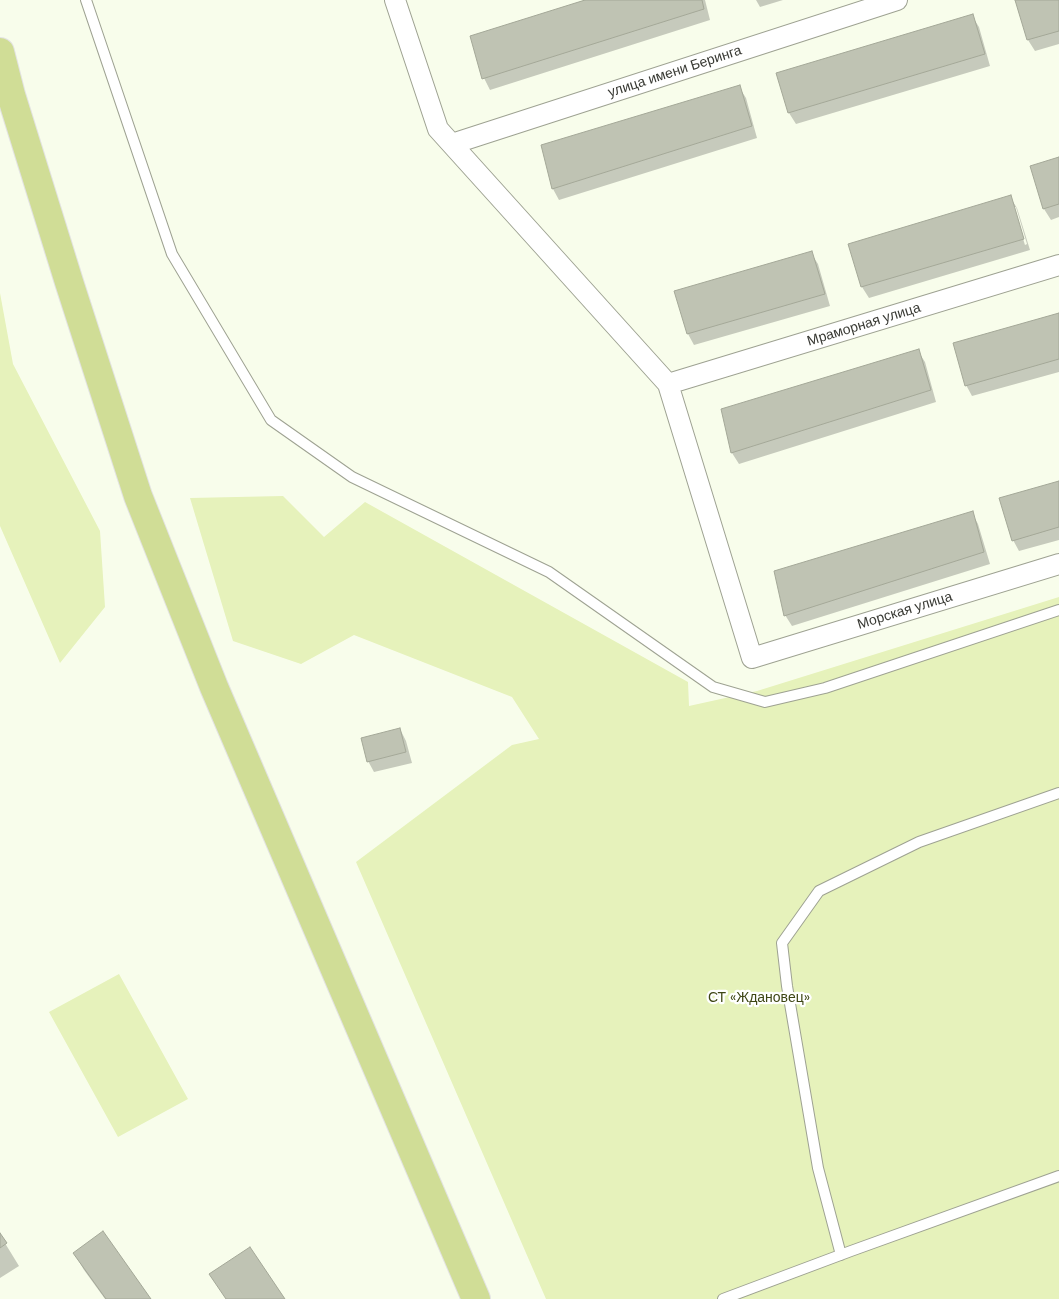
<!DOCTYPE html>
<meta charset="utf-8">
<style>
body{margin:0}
canvas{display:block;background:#f8fdeb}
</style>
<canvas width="1059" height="1299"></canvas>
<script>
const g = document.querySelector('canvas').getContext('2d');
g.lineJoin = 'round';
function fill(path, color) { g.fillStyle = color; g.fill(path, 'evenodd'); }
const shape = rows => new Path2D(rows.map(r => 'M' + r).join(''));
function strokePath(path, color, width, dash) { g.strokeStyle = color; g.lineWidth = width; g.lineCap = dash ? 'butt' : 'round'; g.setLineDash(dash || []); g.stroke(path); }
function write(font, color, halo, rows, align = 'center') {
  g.font = font + ' "DM Sans",sans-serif'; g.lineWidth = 4.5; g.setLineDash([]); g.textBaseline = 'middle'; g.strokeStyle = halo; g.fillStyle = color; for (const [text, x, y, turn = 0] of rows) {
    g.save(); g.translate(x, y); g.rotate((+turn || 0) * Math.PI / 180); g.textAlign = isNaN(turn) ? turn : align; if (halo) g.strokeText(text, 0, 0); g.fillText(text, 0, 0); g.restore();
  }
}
fill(shape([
 [0,293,13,364,100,531,105,607,60,663,0,526],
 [283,496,324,537,365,502,688,682,689,706,757,691,1059,597,1059,1299,546,1299,356,862,512,745,539,739,512,697,354,635,301,664,233,641,190,498],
 [119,974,188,1099,118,1137,49,1012]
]), '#e6f2bb');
fill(shape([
 [589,0,705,0,710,20,490,90,484,78],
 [756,0,783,0,760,7],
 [1016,0,1059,0,1059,44,1035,51,1028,40],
 [972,16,979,27,990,66,796,124,789,113,778,74],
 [739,87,746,98,757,138,559,200,553,189,543,146],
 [1059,158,1059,217,1051,220,1044,209],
 [1010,197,1017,208,1030,250,869,298,862,287,850,245],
 [1013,207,1016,207,1027,244,1025,245],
 [811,253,818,264,830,306,694,345,688,334],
 [1059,314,1059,372,972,396,966,385],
 [918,351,925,362,936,402,739,464,732,453,722,410],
 [1059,483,1059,540,1019,551,1013,540],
 [972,513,978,524,990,564,792,626,785,615],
 [400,729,406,741,412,763,374,772,368,761],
 [0,1235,19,1266,0,1278],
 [74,1253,150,1299,105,1299,84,1270]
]), '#0003');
const building = shape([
 [585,0,702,0,704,9,482,79,470,36,585,0],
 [1015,0,1059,0,1059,31,1027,40,1015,0],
 [973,14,985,54,788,113,776,73,973,14],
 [740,85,752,126,552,189,541,145,740,85],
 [1059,157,1059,204,1043,209,1030,166,1059,157],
 [1011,195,1024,239,861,287,848,244,1011,195],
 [812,251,825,294,687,334,674,291,812,251],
 [1059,313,1059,359,965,386,953,343,1059,313],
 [919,349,931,390,731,453,721,409,919,349],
 [1059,481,1059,527,1012,541,999,498,1059,481],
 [973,511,984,552,784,616,774,571,973,511],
 [400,728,406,752,367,762,361,738,400,728],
 [103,1231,151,1299,106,1299,73,1253,103,1231],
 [0,1233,7,1243,0,1248,0,1233],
 [250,1247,285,1299,226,1299,209,1274,250,1247]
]);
fill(building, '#bfc3b3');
strokePath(building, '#a4a898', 1);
const service = shape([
 [86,0,172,254,271,420,352,477,549,572,713,687,765,702,825,688,1059,610],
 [841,1255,818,1168,787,986,782,943,819,891,919,842,1059,793],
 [723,1299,851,1251,1059,1176]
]);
const minor = shape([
 [395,0,438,129,668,384,752,658,1059,564],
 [452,144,897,0],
 [668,384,1059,265]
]);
const primary = shape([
 [0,52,11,95,69,282,138,496,214,687,476,1299]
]);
strokePath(service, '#9ea292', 12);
strokePath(minor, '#9ea292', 22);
strokePath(primary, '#e3e3e2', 30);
strokePath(service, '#fff', 10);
strokePath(minor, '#fff', 20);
strokePath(primary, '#d0dd96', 28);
write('14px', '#383933', '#fff', [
 ["улица имени Беринга",675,72,-18],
 ["Мраморная улица",864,325,-17],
 ["Морская улица",905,611,-17]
]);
write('14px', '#3e4614', '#fff', [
 ["СТ «Ждановец»",759,998]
]);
</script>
